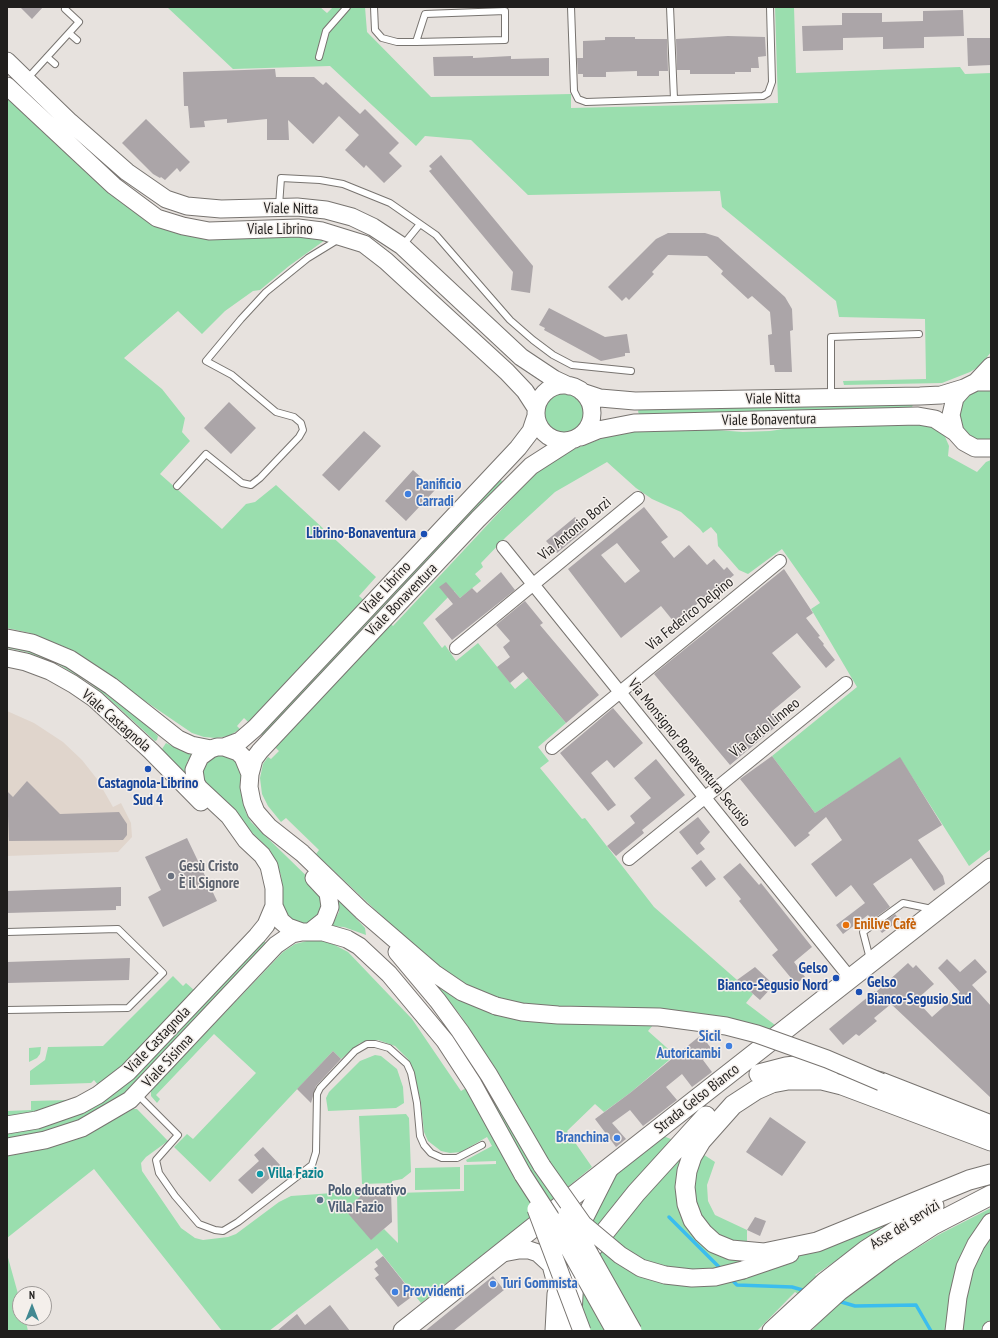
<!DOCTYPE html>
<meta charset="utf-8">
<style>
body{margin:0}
#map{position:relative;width:998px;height:1338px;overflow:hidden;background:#e7e2de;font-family:"PT Sans Narrow",sans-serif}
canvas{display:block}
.frame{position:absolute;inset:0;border:8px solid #201e1d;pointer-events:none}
.north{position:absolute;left:12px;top:1286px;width:40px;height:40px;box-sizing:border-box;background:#f4efeb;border:1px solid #9f9b99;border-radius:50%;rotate:0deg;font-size:11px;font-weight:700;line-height:16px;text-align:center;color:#201e1d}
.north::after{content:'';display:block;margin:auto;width:14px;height:18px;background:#428992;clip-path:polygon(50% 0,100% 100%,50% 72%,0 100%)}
</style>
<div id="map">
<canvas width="998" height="1338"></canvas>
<div class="frame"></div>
<div class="north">N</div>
</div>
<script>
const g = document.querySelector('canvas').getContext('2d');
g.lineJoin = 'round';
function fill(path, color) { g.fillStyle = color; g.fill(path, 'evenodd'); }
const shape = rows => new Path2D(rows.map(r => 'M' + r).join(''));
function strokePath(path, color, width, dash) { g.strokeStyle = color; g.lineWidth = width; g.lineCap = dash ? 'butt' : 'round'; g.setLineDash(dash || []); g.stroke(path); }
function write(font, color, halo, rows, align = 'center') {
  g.font = font + ' "PT Sans Narrow",sans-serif'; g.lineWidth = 3; g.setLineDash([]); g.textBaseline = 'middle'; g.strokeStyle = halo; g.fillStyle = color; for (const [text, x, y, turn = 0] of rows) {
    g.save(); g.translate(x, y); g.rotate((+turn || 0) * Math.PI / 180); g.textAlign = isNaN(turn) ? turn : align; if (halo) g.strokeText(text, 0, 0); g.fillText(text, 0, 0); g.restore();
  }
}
fill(shape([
 [7,711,34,723,63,742,82,760,97,779,113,807,121,803,131,823,132,837,118,852,7,856]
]), '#e0d5cc');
fill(shape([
 [167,7,320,7,327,13,333,7,365,7,367,32,431,97,571,94,571,108,778,103,775,7,794,7,796,73,960,67,965,74,991,73,991,352,980,366,970,372,942,383,844,385,843,381,926,379,925,319,839,317,836,301,722,207,720,191,528,195,471,140,425,136,416,146,330,66,233,69],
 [7,94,147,218,295,234,325,240,289,266,260,290,253,291,225,311,202,334,178,311,124,358,162,389,185,418,182,432,190,441,160,474,222,529,246,504,255,502,276,485,376,577,359,596,374,609,499,479,501,480,503,483,380,615,393,626,519,491,541,469,572,450,603,438,633,431,703,429,743,432,770,431,804,426,928,425,943,432,949,446,948,456,977,472,986,462,991,460,991,849,969,866,900,758,815,813,772,756,857,687,811,609,820,603,782,549,748,574,739,570,718,546,717,534,711,527,703,533,700,529,681,512,652,499,636,488,607,462,555,492,506,537,481,563,483,567,475,574,481,581,460,598,454,591,423,623,442,648,445,645,456,661,478,643,515,689,528,678,566,723,538,747,549,761,540,768,582,819,585,818,654,907,753,994,746,1003,775,1025,754,1039,664,1012,648,1031,675,1055,630,1093,604,1112,595,1104,567,1131,592,1167,530,1218,421,1303,377,1248,269,1331,222,1331,94,1169,7,1238,7,1156,57,1145,84,1136,133,1109,137,1109,168,1141,146,1157,141,1163,142,1171,181,1228,195,1238,203,1240,228,1237,236,1234,279,1202,291,1196,360,1191,360,1197,371,1239,384,1229,398,1243,397,1193,464,1191,464,1165,496,1164,496,1161,467,1162,466,1160,492,1146,487,1137,461,1152,450,1153,441,1151,428,1141,424,1132,421,1103,413,1070,408,1059,395,1046,378,1040,360,1043,341,1059,333,1051,210,1182,174,1147,187,1134,193,1139,256,1073,214,1034,156,1095,160,1099,157,1103,151,1096,151,1090,283,952,295,944,307,941,325,940,348,952,412,1019,461,1091,496,1070,461,1016,436,985,438,983,472,990,437,968,316,854,319,850,286,818,281,822,268,806,262,794,260,778,263,764,268,757,271,759,279,751,244,718,237,726,240,729,229,736,216,738,204,737,192,733,79,656,30,633,7,628],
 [984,388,991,389,991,440,983,441,972,438,964,432,959,422,959,406,969,393],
 '541 413a22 22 0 1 1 44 0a22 22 0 1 1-44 0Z',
 [913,403,912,408,640,415,638,412,639,408],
 [7,642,47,653,122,703,158,736,157,740,155,741,106,696,88,682,56,663,26,652,7,648],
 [166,743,178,749,193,754,187,762,186,777,162,749],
 [220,753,233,756,242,772,242,794,246,813,251,822,320,889,323,912,310,924,292,922,283,911,281,875,270,850,205,787,201,766,206,760],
 [339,900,365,928,366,935,344,927,331,926,339,912],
 [263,940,267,944,126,1092,92,1115,57,1130,7,1140,7,1132,72,1116],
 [173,976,183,986,186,983,194,990,122,1067,98,1085,94,1080,91,1083,30,1085,30,1071,45,1060,48,1047,103,1046],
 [41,1047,40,1054,37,1058,29,1062,29,1048],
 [375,1055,381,1056,397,1069,403,1087,404,1103,396,1108,328,1111,326,1098,329,1092,360,1061],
 [70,1100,40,1111,7,1117,7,1111,31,1110,31,1101],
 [406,1114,409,1118,411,1172,402,1179,392,1181,392,1183,362,1184,359,1116],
 [663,1136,692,1147,715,1162,707,1185,708,1201,715,1215,747,1230,747,1245,774,1266,900,1217,815,1275,848,1297,896,1261,940,1234,991,1208,991,1214,971,1271,991,1232,991,1331,811,1331,829,1313,795,1292,757,1331,577,1331,566,1274,615,1174],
 [460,1167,460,1189,415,1190,415,1168],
 [7,1254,20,1301,20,1318,25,1318,28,1331,7,1331]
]), '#9adeae');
strokePath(shape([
 [669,1217,722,1270],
 [731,1279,737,1285,792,1287,806,1291],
 [838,1301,855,1306,916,1305,931,1331]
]), '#3bbdee', 3.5);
fill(shape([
 [20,7,43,7,32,19],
 [963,10,964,36,924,37,924,48,883,49,883,37,843,38,843,50,803,51,802,26,842,25,842,13,882,13,882,22,923,21,923,11],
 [728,36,765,37,766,56,758,57,759,68,751,68,751,72,735,72,735,74,690,74,690,70,677,70,676,39],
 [605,37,635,37,635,39,667,39,668,71,659,71,659,76,637,76,637,71,606,72,606,77,583,77,583,74,578,74,577,58,583,58,583,41,605,40],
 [967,38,991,38,991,65,968,66],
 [473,56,473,58,511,56,511,59,549,58,549,76,434,76,433,57],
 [275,69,276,77,314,77,323,85,326,82,360,114,365,109,399,143,389,153,402,166,384,183,366,165,364,168,345,150,359,135,339,116,313,144,288,120,289,140,267,140,267,119,227,123,227,119,204,121,205,127,190,128,188,106,184,106,183,72],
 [146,119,190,162,180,172,177,168,165,180,161,177,160,178,153,174,122,143],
 [441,155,533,266,530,293,511,290,513,272,429,171,432,169,429,166],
 [668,233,705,233,718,237,785,297,792,309,793,330,790,331,792,372,775,372,774,365,770,365,768,335,772,334,770,312,752,296,748,299,721,274,723,271,707,256,668,255,652,272,654,274,629,300,626,297,622,301,608,287,656,239],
 [549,308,605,337,627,334,630,353,625,353,625,356,601,361,544,330,545,328,539,325],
 [229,402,256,428,231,454,204,428],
 [364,431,381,446,339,491,322,475],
 [413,470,435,490,406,521,385,501],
 [644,507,668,537,661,542,674,558,689,545,707,565,714,559,724,570,727,567,734,575,674,622,661,606,621,638,568,569],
 [617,543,640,571,625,583,601,555],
 [575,517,586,529,557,553,546,541],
 [784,569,813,613,806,618,820,636,818,637,824,644,823,645,835,660,826,668,797,633,772,653,801,687,771,712,780,723,730,765,654,674],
 [501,572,515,590,452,640,435,619,453,604,439,587,446,582,460,598,472,588,477,593],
 [525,601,543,623,540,625,599,695,566,723,523,672,510,683,497,667,510,657,503,647,510,641,496,625],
 [613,708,643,743,614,768,607,760,591,773,616,805,608,811,560,753],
 [772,756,815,813,900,757,942,825,918,840,943,876,945,884,934,891,911,858,873,884,890,907,872,920,868,915,843,934,836,925,865,903,851,885,836,897,811,864,842,840,826,817,808,833,810,835,795,847,740,779],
 [656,759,685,795,642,830,644,833,616,856,607,846,635,823,630,816,651,798,634,778],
 [27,781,60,814,119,812,127,824,127,835,123,840,9,841,7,791,13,797],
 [698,817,710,832,700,843,705,849,697,855,679,832],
 [187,838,217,901,163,927,148,897,161,890,145,857],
 [701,860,716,879,706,887,691,868],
 [740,863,759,885,761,883,812,947,794,962,805,977,796,984,772,955,778,950,739,901,741,899,723,877],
 [121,887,121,906,116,906,116,910,7,913,7,891],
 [895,914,900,920,882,933,877,927],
 [130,958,129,980,7,983,7,962],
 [947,959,960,972,975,959,987,972,972,985,991,1006,991,1098,891,1004,874,1018,877,1021,859,1036,856,1034,843,1045,829,1029,875,991,876,992,908,963,913,968,916,965,934,984,916,1000,932,1017,960,992,938,968],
 [755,967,774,985,760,1000,737,980],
 [701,1035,714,1052,703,1060,712,1072,692,1087,682,1074,666,1087,677,1100,643,1126,630,1110,612,1123,626,1139,616,1147,595,1119,630,1093],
 [333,1051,341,1059,316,1086,311,1103,297,1089],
 [770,1117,806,1142,782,1176,746,1152],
 [263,1147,282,1167,252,1194,238,1180,259,1161,254,1155],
 [360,1191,391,1191,392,1222,371,1240,345,1210,360,1197],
 [755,1217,766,1221,760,1236,747,1230],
 [383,1256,414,1295,398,1307,375,1278,379,1275,374,1269,378,1266,375,1262],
 [493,1276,504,1290,453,1331,425,1331],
 [330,1305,350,1331,277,1331,297,1314,305,1325]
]), '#aba5a8');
const service = shape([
 [374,7,375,30,382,38,397,42,416,42,505,40,505,11,425,14,416,42],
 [571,7,574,91,578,99,586,102,763,96,768,93,772,82,770,7],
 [670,7,674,99],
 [69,33,77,40],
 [47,57,55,64],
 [319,57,326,31,347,7],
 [27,79,79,22,65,9],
 [279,206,281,178,320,180,343,184,390,203,436,235,510,320,533,340,553,355,572,365,631,371],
 [403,245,420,224],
 [831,396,831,337,919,334],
 [177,486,206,454,242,483,251,485,260,478,299,437,303,430,301,423,294,417,276,412,232,375,206,361,241,319,266,292,308,258,339,239],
 [7,932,118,929,163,973,128,1008,7,1010],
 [870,959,863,932,903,903,932,909],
 [137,1094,178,1135,156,1160,159,1173,175,1196,199,1224,215,1230,223,1231,238,1222,312,1165,316,1152,317,1094,320,1088,355,1051,367,1044,375,1044,389,1048,407,1064,411,1073,417,1103,420,1136,424,1145,431,1153,442,1158,457,1158,482,1145]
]);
const minor = shape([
 [503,547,851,979],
 [456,648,638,498],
 [552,748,780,561],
 [629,859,846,683]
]);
const secondary = shape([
 [7,61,70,122,127,172,166,199,187,206,221,209,297,207,326,210,352,217,373,227,402,246,521,357,554,379,569,386],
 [7,86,114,186,157,218,183,226,209,231,298,228,322,231,364,244,386,261,507,372,525,391,536,408],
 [976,382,991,366],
 [991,382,976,382,964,388,955,398,951,415,955,432,964,442,975,448,991,448],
 '536 413a28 28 0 1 1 56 0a28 28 0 1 1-56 0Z',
 [582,392,600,398,635,401,920,396,941,395,964,388],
 [581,437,598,430,634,423,918,416,935,419,955,432],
 [7,638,32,643,70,659,111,686,178,739,191,745,211,749],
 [7,658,26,662,50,671,73,684,95,699,151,751,201,802],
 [224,747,240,741,255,728,518,448,531,431,536,416],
 [250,774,254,759,260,751,478,519,531,466,570,441],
 [310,932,325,920,330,907,328,893,314,878],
 [397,952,438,1001,460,1031,489,1075,542,1166],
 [496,1006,462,992,434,973,362,911,302,853,269,827,256,812,252,802,249,787,250,774,243,757,238,752,224,747,217,747,211,749,200,757,194,770,196,783,199,788,229,816,246,840,262,855,269,866,274,888,274,906,281,921,288,927,302,932,323,932,347,939,359,946,389,974,445,1041,473,1084,523,1175],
 [7,1125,37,1120,80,1105,98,1095,128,1072,257,936,266,925,274,906],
 [7,1147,45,1140,82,1128,130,1100,276,945,292,934,302,932],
 [576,1235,611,1166],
 [503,1253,519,1250,529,1250,538,1253,551,1265,555,1280],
 [743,1270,790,1254],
 [554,1331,556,1294,570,1245,570,1237],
 [954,1331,958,1297,965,1267,976,1244,991,1222],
 [991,1331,991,1330]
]);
const primary = shape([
 [759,1074,786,1067,803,1065,829,1069],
 [865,1078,881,1082,991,1125],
 [991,1141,842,1085,822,1080,788,1080,772,1083,756,1090,733,1105,701,1141,692,1156,687,1171,685,1187,687,1204,693,1220,703,1233,714,1243,731,1250,764,1253,817,1242,969,1180,991,1174],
 [403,1331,554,1211,991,868],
 [571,1331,574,1279,580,1263,636,1193,706,1116],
 [772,1331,825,1282,866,1250,934,1206],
 [795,1331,839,1291,890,1253,933,1225,991,1195]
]);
strokePath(service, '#787470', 8);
strokePath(minor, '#787470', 14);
strokePath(secondary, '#787470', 19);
strokePath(primary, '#787470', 21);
strokePath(service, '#fff', 6);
strokePath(minor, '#fff', 12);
strokePath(secondary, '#fff', 17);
strokePath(primary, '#fff', 19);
const secondaryBridge = shape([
 [496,1006,522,1012,558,1015,659,1017,726,1026,757,1034,827,1059,881,1082],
 [542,1166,583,1224,620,1255,641,1268,665,1275,692,1278,715,1277,743,1270],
 [523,1175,558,1229,615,1331],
 [536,1209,582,1331],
 [567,1214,633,1331]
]);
strokePath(secondaryBridge, '#787470', 19, []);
strokePath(secondaryBridge, '#fff', 17);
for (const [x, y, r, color] of [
 [408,494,4,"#3f7fe0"],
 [424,534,4,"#1a4fb4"],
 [148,769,4,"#1a4fb4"],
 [171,876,4,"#6b7280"],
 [846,925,4,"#e8710a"],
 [836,978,4,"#1a4fb4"],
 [859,992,4,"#1a4fb4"],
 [729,1046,4,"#3f7fe0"],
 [617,1138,4,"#3f7fe0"],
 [260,1174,4,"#0f9aa8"],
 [320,1200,4,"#5c6f8a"],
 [493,1284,4,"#3f7fe0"],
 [395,1292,4,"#3f7fe0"]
]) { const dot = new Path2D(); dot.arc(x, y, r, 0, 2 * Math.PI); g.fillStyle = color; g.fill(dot); strokePath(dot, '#f4efeb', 1.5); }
write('15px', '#201e1d', '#f4efeb', [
 ["Viale Nitta",291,209,1],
 ["Viale Librino",280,230],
 ["Viale Nitta",773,399,-1],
 ["Viale Bonaventura",769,420,-1],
 ["Via Antonio Borzì",575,529,-40],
 ["Viale Librino",386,588,-47],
 ["Viale Bonaventura",402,600,-46],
 ["Via Federico Delpino",690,614,-39],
 ["Viale Castagnola",116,721,41],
 ["Via Carlo Linneo",765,728,-39],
 ["Via Monsignor Bonaventura Secusio",689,753,51],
 ["Viale Castagnola",158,1040,-46],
 ["Viale Sisinna",168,1061,-47],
 ["Strada Gelso Bianco",697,1099,-38],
 ["Asse dei servizi",905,1225,-32]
]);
write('bold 15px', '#366cbe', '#f4efeb', [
 ["Panificio",416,485],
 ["Carradi",416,502],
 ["Sicil",721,1037,"right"],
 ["Autoricambi",721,1054,"right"],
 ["Branchina",609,1138,"right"],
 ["Turi Gommista",501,1284],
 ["Provvidenti",403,1292]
], 'left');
write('bold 15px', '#164399', '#f4efeb', [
 ["Librino-Bonaventura",416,534],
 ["Castagnola-Librino",148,784,"center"],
 ["Sud 4",148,801,"center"],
 ["Gelso",828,969],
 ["Bianco-Segusio Nord",828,986],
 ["Gelso",867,983,"left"],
 ["Bianco-Segusio Sud",867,1000,"left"]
], 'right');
write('bold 15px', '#5b616d', '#f4efeb', [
 ["Gesù Cristo",179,867],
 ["È il Signore",179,884]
], 'left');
write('bold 15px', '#c56008', '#f4efeb', [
 ["Enilive Cafè",854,925]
], 'left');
write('bold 15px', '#0d838f', '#f4efeb', [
 ["Villa Fazio",268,1174]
], 'left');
write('bold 15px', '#4e5e75', '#f4efeb', [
 ["Polo educativo",328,1191],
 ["Villa Fazio",328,1208]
], 'left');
</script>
